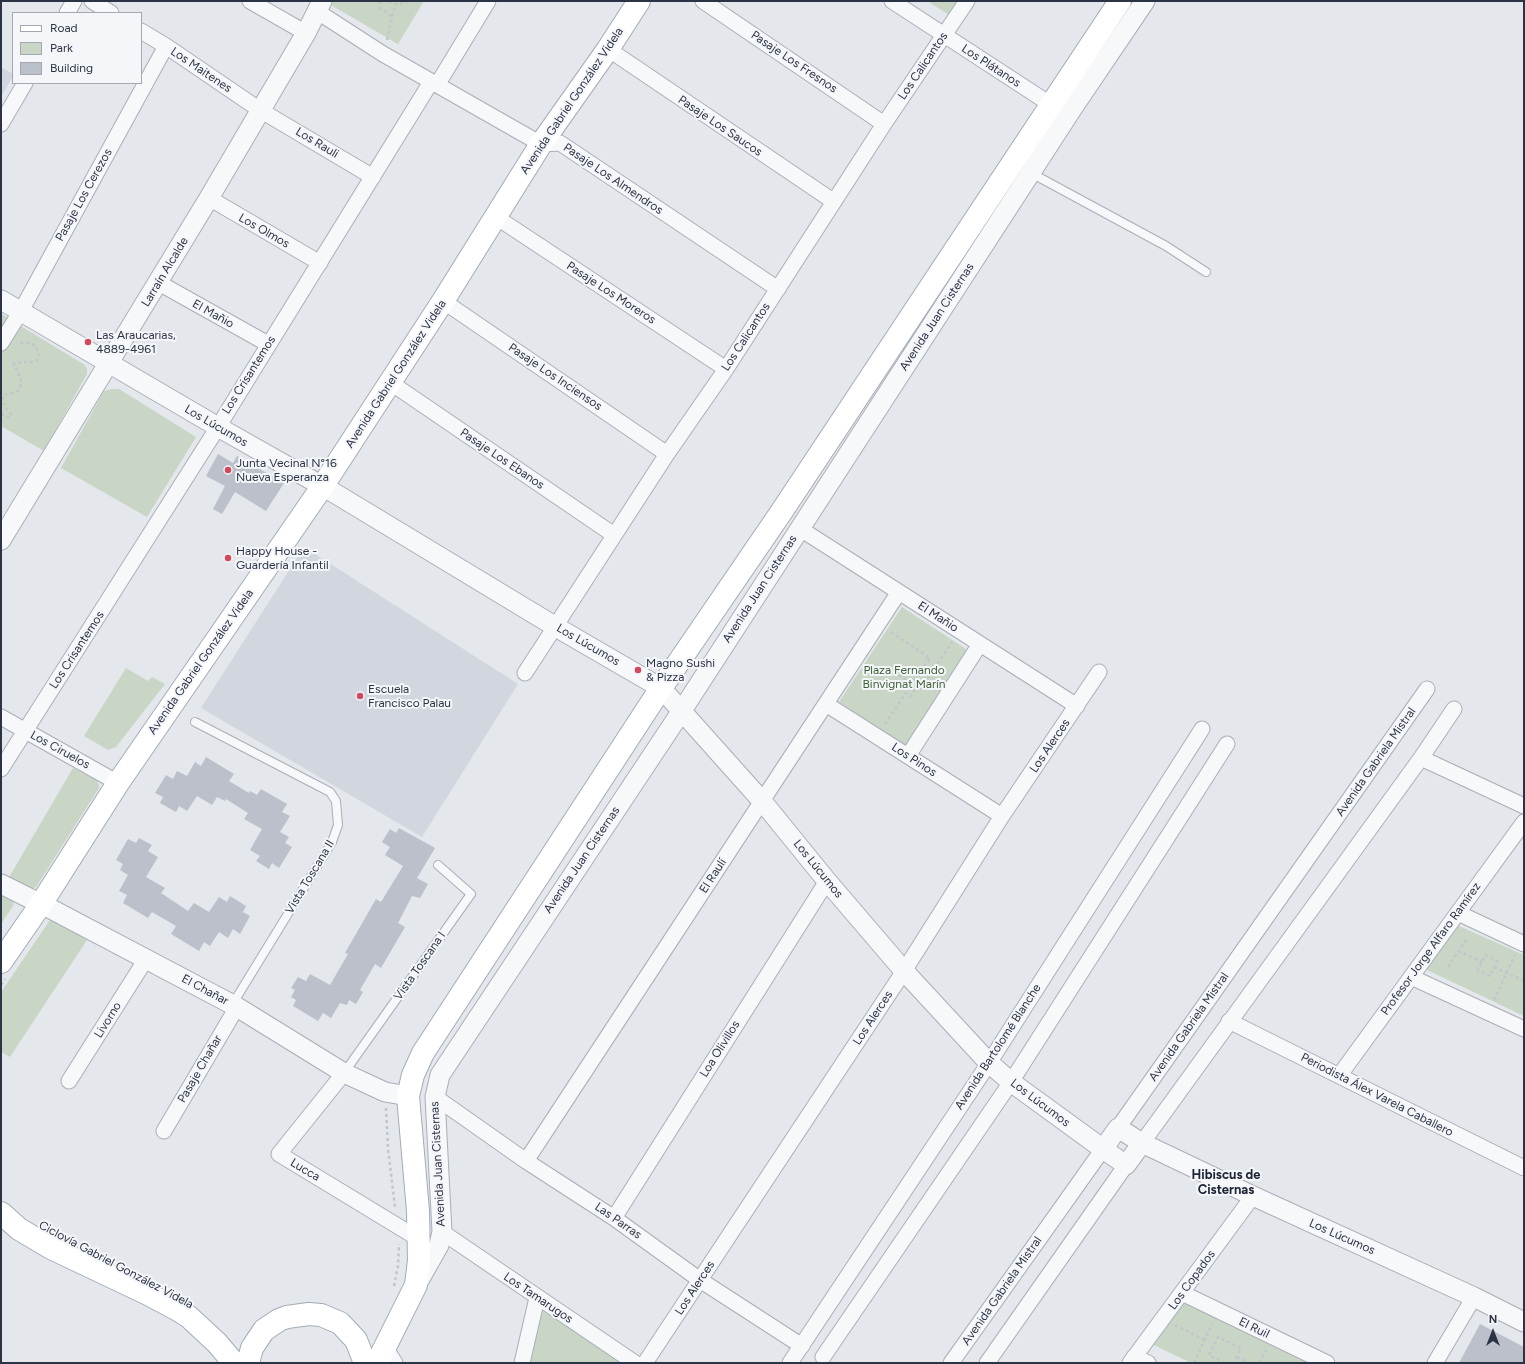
<!DOCTYPE html>
<meta charset="utf-8">
<style>
body{margin:0}
#map{position:relative;width:1525px;height:1364px;overflow:hidden;background:#e4e7ec;font-family:Figtree,sans-serif}
canvas{display:block}
.frame{position:absolute;inset:0;border:2px solid #2b3445;pointer-events:none}
.legend{position:absolute;left:12px;top:12px;width:130px;height:72px;box-sizing:border-box;background:#f4f6f9;border:1px solid #a4a8b1;margin:0;padding:5px 7px;list-style:none;font-size:12px;color:#2b3445}
.legend li{display:flex;align-items:center;gap:8px;height:20px}
.legend b{width:20px;border:1px solid #a4a8b1}
.north{position:absolute;left:1473px;top:1312px;width:40px;height:40px;-webkit-text-stroke:3px #f4f6f9;paint-order:stroke;rotate:0deg;font-size:11px;font-weight:700;line-height:16px;text-align:center;color:#2b3445}
.north::after{content:'';display:block;margin:auto;width:14px;height:18px;background:#2b3445;clip-path:polygon(50% 0,100% 100%,50% 72%,0 100%)}
</style>
<div id="map">
<canvas width="1525" height="1364"></canvas>
<div class="frame"></div>
<ul class="legend">
<li><b style="height:5px;background:#fff"></b>Road</li>
<li><b style="height:11px;background:#c9d6c5"></b>Park</li>
<li><b style="height:11px;background:#bbc0ca"></b>Building</li>
</ul>
<div class="north">N</div>
</div>
<script>
const g = document.querySelector('canvas').getContext('2d');
g.lineJoin = 'round';
function fill(path, color) { g.fillStyle = color; g.fill(path, 'evenodd'); }
const shape = rows => new Path2D(rows.map(r => 'M' + r).join(''));
function strokePath(path, color, width, dash) { g.strokeStyle = color; g.lineWidth = width; g.lineCap = dash ? 'butt' : 'round'; g.setLineDash(dash || []); g.stroke(path); }
function write(font, color, halo, rows, align = 'center') {
  g.font = font + ' Figtree,sans-serif'; g.lineWidth = 4; g.setLineDash([]); g.textBaseline = 'middle'; g.strokeStyle = halo; g.fillStyle = color; for (const [text, x, y, turn = 0] of rows) {
    g.save(); g.translate(x, y); g.rotate((+turn || 0) * Math.PI / 180); g.textAlign = isNaN(turn) ? turn : align; if (halo) g.strokeText(text, 0, 0); g.fillText(text, 0, 0); g.restore();
  }
}
fill(shape([
 [1,67,13,74,13,76,1,97],
 [304,547,518,684,422,837,201,708]
]), '#d2d6de');
fill(shape([
 [330,1,424,1,398,44,329,4],
 [927,1,960,1,951,16],
 [1,314,85,365,87,369,87,374,44,451,1,426],
 [112,389,119,389,196,437,147,517,61,468,104,391],
 [902,607,969,651,907,746,839,702],
 [126,668,148,681,152,677,165,684,116,747,108,750,84,736],
 [73,768,96,780,99,785,99,788,36,887,31,889,8,879],
 [1,890,14,900,13,906,1,924],
 [52,917,87,940,10,1057,1,1052,1,992],
 [1459,926,1524,955,1524,1016,1425,969],
 [1182,1302,1310,1363,1191,1363,1152,1344],
 [536,1307,622,1359,619,1363,520,1363]
]), '#c9d6c5');
fill(shape([
 [218,454,233,463,237,456,284,483,266,511,235,492,222,514,213,509,225,486,206,476],
 [206,757,234,774,229,781,249,793,250,791,257,795,261,789,287,804,282,812,290,816,280,832,289,837,285,843,292,847,279,868,272,863,269,869,256,861,260,856,250,850,262,829,244,819,248,813,226,799,225,801,217,797,212,805,197,796,187,811,179,806,176,812,160,803,163,797,155,793,166,775,173,779,177,771,187,776,195,762,201,766],
 [399,828,435,848,417,878,428,884,420,898,412,896,398,923,405,927,381,968,375,964,360,990,363,992,356,1004,349,1000,347,1005,340,1003,331,1018,323,1013,318,1021,293,1006,296,1000,291,997,295,990,291,988,298,977,306,981,310,974,330,985,348,954,345,953,376,899,381,902,403,866,385,855,390,847,382,842,390,829,396,833],
 [139,838,152,845,148,851,158,857,146,877,165,888,161,893,188,911,194,903,209,912,219,897,227,902,230,896,246,906,243,912,250,916,240,934,233,929,228,938,219,932,210,946,204,942,199,951,171,934,176,926,152,912,148,918,123,903,127,895,119,891,128,875,120,870,123,864,116,860,128,839,136,843],
 [1480,1324,1524,1347,1524,1363,1459,1363]
]), '#bbc0ca');
const service = shape([
 [1031,173,1166,246,1206,272],
 [195,722,330,792,336,801,338,825,332,842,232,1005],
 [344,1073,471,894,438,865]
]);
const minor = shape([
 [92,1,111,13],
 [250,1,306,33],
 [703,1,884,124],
 [892,1,1050,104],
 [318,12,383,54,541,144,560,143,778,289],
 [67,13,74,1],
 [141,31,166,46,260,110,373,177],
 [608,49,833,201],
 [437,85,488,1],
 [1,124,25,83],
 [209,198,320,263],
 [496,217,726,369],
 [159,283,268,344],
 [443,301,667,454],
 [1,343,21,311,166,46],
 [391,383,614,535],
 [799,528,1077,706],
 [525,673,667,454,726,369,884,124,967,1],
 [826,704,1002,816],
 [1,717,118,783],
 [908,756,980,644],
 [1421,758,1524,806],
 [1,769,218,427,431,82],
 [1458,913,1524,944],
 [1411,977,1524,1029],
 [1229,1021,1524,1168],
 [344,1073,279,1154,419,1239],
 [1339,1076,1524,822],
 [69,1081,146,959],
 [435,1097,526,1161,614,1218,700,1280,802,1346],
 [1118,1128,1427,689],
 [164,1131,237,1007],
 [1142,1143,1421,758,1454,709],
 [526,1161,899,592],
 [614,1218,827,881],
 [442,1232,635,1363],
 [1182,1293,1327,1363],
 [385,1347,395,1363],
 [823,1357,1011,1082,1227,744],
 [1134,1357,1148,1363],
 [522,1363,537,1298],
 [645,1363,904,971,1002,816,1099,672],
 [790,1363,989,1063,1202,729],
 [951,1363,1103,1149],
 [987,1363,1126,1165],
 [1130,1363,1253,1196],
 [1435,1363,1474,1297]
]);
const tertiary = shape([
 [1,300,218,427,331,491,556,627,661,688,762,801,827,881,904,971,989,1063,1011,1082,1103,1149,1126,1165,1142,1143],
 [1,540,209,198,306,33,322,1],
 [1,884,53,910,237,1007,344,1073,385,1092,408,1096],
 [1103,1149,1118,1128,1142,1143,1253,1196,1474,1297,1524,1322],
 [418,1282,439,1245,442,1232,435,1097,440,1075,681,712,1072,109,1145,1]
]);
const primary = shape([
 [1,962,41,904,118,783,322,487,443,301,541,144,608,49,639,1],
 [1,1213,19,1229,51,1248,148,1294,178,1310,189,1317,217,1343,234,1363],
 [248,1363,252,1348,264,1330,279,1320,287,1317,309,1314,321,1315,340,1323,356,1340,365,1363],
 [377,1363,416,1285,419,1260,418,1211,408,1096,413,1075,423,1053,661,688,782,511,1120,1]
]);
strokePath(service, '#a9aeb7', 10);
strokePath(minor, '#a9aeb7', 17);
strokePath(tertiary, '#a9aeb7', 21);
strokePath(primary, '#a3abb8', 24);
strokePath(shape([
 [379,1,380,8,393,17],
 [389,1,398,5,407,1],
 [387,40,395,4],
 [1,414,7,417,10,417,11,414,6,408,3,402,3,395,14,393,18,391,21,385,21,381,14,363,32,362,36,361,39,357,39,352,34,345,26,342,18,343],
 [865,670,881,667,887,668,912,683,930,658,891,632],
 [918,674,926,680],
 [925,681,935,688],
 [885,724,906,693,911,696,917,686,920,689,952,642],
 [1458,951,1482,962],
 [1485,955,1497,961,1490,976,1478,970,1485,955],
 [1448,967,1468,937],
 [1494,967,1524,981],
 [1,985,5,979],
 [1494,1000,1515,955],
 [386,1108,388,1148,395,1207],
 [394,1286,398,1266,399,1244],
 [1175,1325,1205,1340],
 [1237,1357,1249,1363],
 [1194,1363,1212,1324],
 [1225,1363,1209,1355,1218,1337,1241,1348,1234,1363],
 [1260,1363,1266,1350]
]), '#c2c5cb', 2.5, [3, 3]);
strokePath(service, '#f7f8fa', 8);
strokePath(minor, '#f7f8fa', 15);
strokePath(tertiary, '#f7f8fa', 19);
strokePath(primary, '#fff', 22);
for (const [x, y, r, color] of [
 [88,342,4,"#d1495b"],
 [228,470,4,"#d1495b"],
 [228,558,4,"#d1495b"],
 [638,670,4,"#d1495b"],
 [360,696,4,"#d1495b"]
]) { const dot = new Path2D(); dot.arc(x, y, r, 0, 2 * Math.PI); g.fillStyle = color; g.fill(dot); strokePath(dot, '#f4f6f9', 1.5); }
write('12px', '#2b3445', '#f4f6f9', [
 ["Pasaje Los Fresnos",794,62,34],
 ["Los Calicantos",923,66,-56],
 ["Los Plátanos",991,66,33],
 ["Los Maitenes",201,70,34],
 ["Avenida Gabriel González Videla",572,101,-56],
 ["Pasaje Los Saucos",720,126,34],
 ["Los Rauli",317,143,31],
 ["Pasaje Los Almendros",613,179,34],
 ["Pasaje Los Cerezos",84,195,-61],
 ["Los Olmos",264,231,30],
 ["Larraín Alcalde",165,272,-59],
 ["Pasaje Los Moreros",611,293,33],
 ["El Mañio",213,314,29],
 ["Avenida Juan Cisternas",937,317,-57],
 ["Los Calicantos",746,337,-57],
 ["Avenida Gabriel González Videla",396,374,-57],
 ["Los Crisantemos",249,375,-58],
 ["Pasaje Los Inciensos",555,377,34],
 ["Los Lúcumos",216,426,30],
 ["Pasaje Los Ebanos",502,459,34],
 ["Avenida Juan Cisternas",760,589,-57],
 ["El Mañio",938,617,33],
 ["Los Lúcumos",588,645,30],
 ["Los Crisantemos",77,650,-57],
 ["Avenida Gabriel González Videla",201,662,-55],
 ["Los Alerces",1050,746,-56],
 ["Los Ciruelos",60,750,29],
 ["Los Pinos",914,760,33],
 ["Avenida Gabriela Mistral",1376,762,-55],
 ["Avenida Juan Cisternas",582,860,-56],
 ["Los Lúcumos",818,869,51],
 ["El Raulí",713,876,-57],
 ["Vista Toscana II",310,877,-59],
 ["Profesor Jorge Alfaro Ramírez",1431,949,-54],
 ["Vista Toscana I",420,966,-55],
 ["El Chañar",205,990,28],
 ["Los Alerces",873,1018,-57],
 ["Livorno",108,1020,-58],
 ["Avenida Gabriela Mistral",1189,1027,-55],
 ["Avenida Bartolomé Blanche",998,1047,-57],
 ["Loa Olivillos",720,1049,-58],
 ["Pasaje Chañar",200,1069,-60],
 ["Periodista Álex Varela Caballero",1377,1095,27],
 ["Los Lúcumos",1040,1103,37],
 ["Avenida Juan Cisternas",438,1164,-93],
 ["Lucca",305,1170,31],
 ["Las Parras",618,1221,35],
 ["Los Lúcumos",1342,1237,24],
 ["Ciclovía Gabriel González Videla",116,1265,28],
 ["Los Copados",1192,1280,-54],
 ["Los Alerces",695,1288,-57],
 ["Avenida Gabriela Mistral",1002,1291,-55],
 ["Los Tamarugos",538,1298,34],
 ["El Ruil",1254,1328,26]
]);
write('12px', '#2b3445', '#f4f6f9', [
 ["Las Araucarias,",96,335],
 ["4889-4961",96,349],
 ["Junta Vecinal N°16",236,463],
 ["Nueva Esperanza",236,477],
 ["Happy House -",236,551],
 ["Guardería Infantil",236,565],
 ["Magno Sushi",646,663],
 ["& Pizza",646,677],
 ["Escuela",368,689],
 ["Francisco Palau",368,703]
], 'left');
write('12px', '#3f6138', '#f4f6f9', [
 ["Plaza Fernando",904,670],
 ["Binvignat Marín",904,684]
]);
write('bold 13px', '#1d2536', '#f4f6f9', [
 ["Hibiscus de",1226,1175],
 ["Cisternas",1226,1190]
]);
</script>
